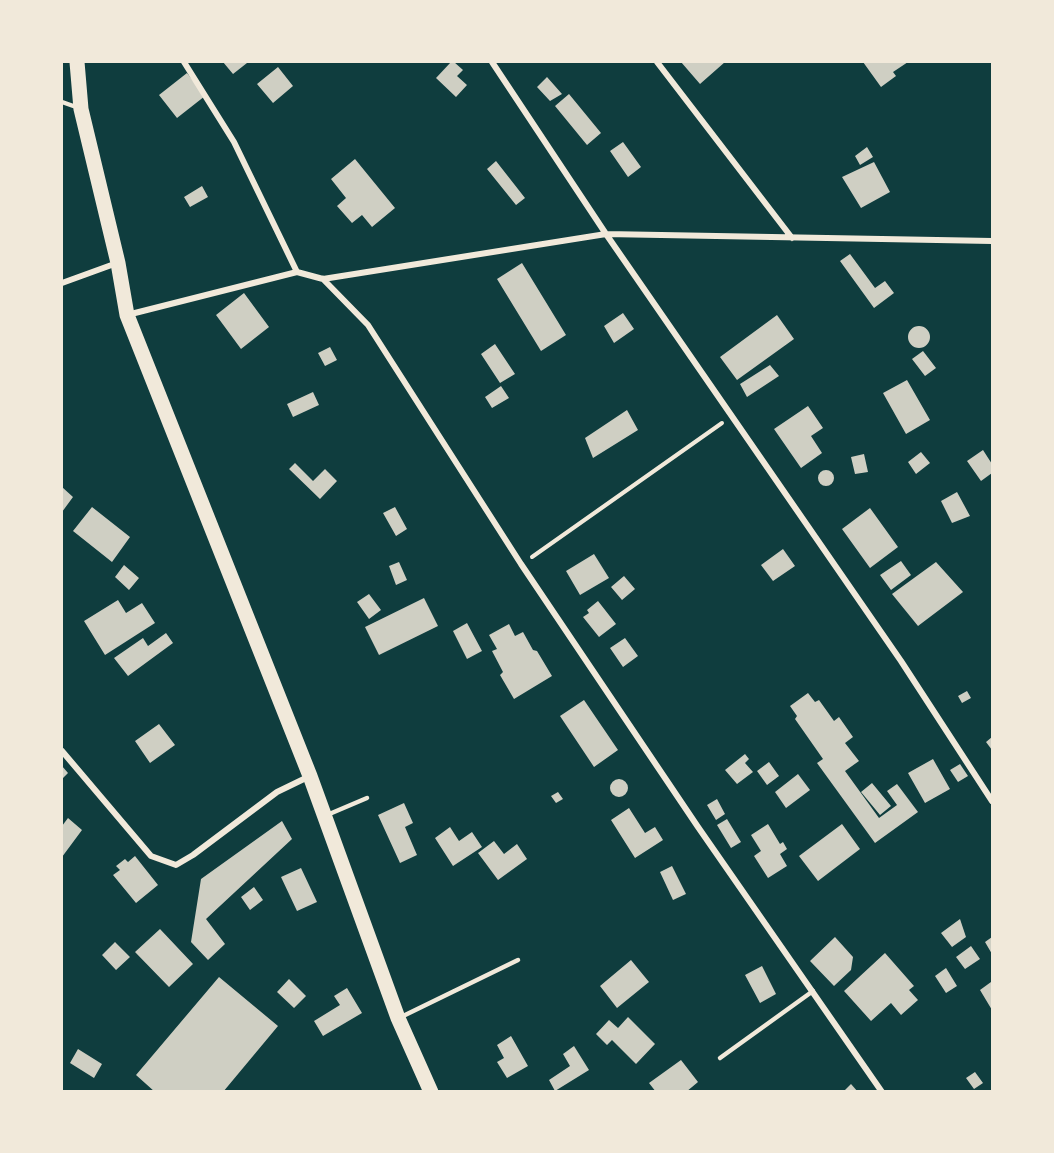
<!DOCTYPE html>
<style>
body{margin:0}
#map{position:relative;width:1054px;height:1153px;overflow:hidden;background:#0f3d3e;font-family:Montserrat,sans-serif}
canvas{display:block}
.frame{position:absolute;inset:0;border:63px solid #f1e9da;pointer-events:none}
</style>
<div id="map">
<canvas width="1054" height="1153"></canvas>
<div class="frame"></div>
</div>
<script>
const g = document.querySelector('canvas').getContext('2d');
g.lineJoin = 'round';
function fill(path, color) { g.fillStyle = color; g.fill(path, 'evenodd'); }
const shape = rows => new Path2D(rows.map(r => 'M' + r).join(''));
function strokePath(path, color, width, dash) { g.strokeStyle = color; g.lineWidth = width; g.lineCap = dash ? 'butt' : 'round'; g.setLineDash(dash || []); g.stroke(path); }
fill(shape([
 [223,62,246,62,247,63,233,74],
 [451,62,454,62,463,70,457,76,467,85,456,97,436,78],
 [681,62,725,62,700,84],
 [863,62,908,62,893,72,896,76,881,87],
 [278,67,293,86,273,103,257,84],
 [187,73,205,96,177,118,159,95],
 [547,77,562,94,550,101,537,87],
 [569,94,601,133,587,145,555,106],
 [623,142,641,167,628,177,610,151],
 [867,147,873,157,860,165,855,156],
 [355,159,395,208,372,227,362,215,352,223,337,206,346,198,331,179],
 [496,161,525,198,516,205,487,169],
 [874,162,890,192,861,208,842,177],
 [202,186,208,197,190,207,184,197],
 [850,254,875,288,885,281,894,293,874,308,840,261],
 [522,263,566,335,541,351,497,279],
 [244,293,269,327,241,349,216,315],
 [623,313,634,329,614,343,604,326],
 [777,315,794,339,737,380,720,357],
 '908 337a11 11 0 1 1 22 0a11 11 0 1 1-22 0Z',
 [495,344,515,374,500,383,481,354],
 [330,347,337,360,325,366,318,353],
 [923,351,936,368,925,376,912,359],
 [770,365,779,376,747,397,740,384],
 [907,380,930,420,906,434,883,393],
 [501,386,509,398,492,408,485,397],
 [313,392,319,405,293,417,287,404],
 [808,406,823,428,811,436,822,453,801,468,774,429],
 [627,410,638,430,593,458,585,438],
 [983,450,992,464,992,473,981,481,967,461],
 [921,452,930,463,916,474,908,462],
 [864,454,868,472,855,474,851,457],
 [295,463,313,481,325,469,337,481,320,499,289,469],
 '818 478a8 8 0 1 1 16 0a8 8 0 1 1-16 0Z',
 [62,487,73,497,62,512],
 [957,492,970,516,952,523,941,501],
 [92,507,130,537,112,562,73,531],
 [395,507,407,529,396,536,383,513],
 [870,508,898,547,870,568,842,529],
 [783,549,795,566,773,581,761,565],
 [594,554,609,578,580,595,566,571],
 [901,561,911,575,891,590,880,575],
 [399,562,407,580,396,585,389,566],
 [936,562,963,592,918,626,892,594],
 [124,565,139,578,129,590,115,577],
 [624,576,635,589,622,600,611,587],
 [369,594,381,610,369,619,357,602],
 [424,598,438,626,379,655,365,627],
 [118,600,126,613,142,603,155,623,105,655,84,621],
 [598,601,616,624,599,637,583,617,589,613,587,610],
 [467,623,482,651,467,659,453,631],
 [509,624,515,636,523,632,533,650,537,651,552,676,514,699,500,675,503,672,492,651,497,649,489,635],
 [166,633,173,643,128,676,114,658,143,638,148,646],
 [625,638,638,656,623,667,610,648],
 [967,691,971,698,962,703,958,696],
 [808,693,815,702,819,700,834,721,839,717,853,737,845,743,859,761,845,771,879,818,897,805,887,791,897,784,918,812,875,843,817,763,823,759,795,719,797,716,790,706],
 [584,700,618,750,594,767,560,716],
 [159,724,175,745,150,763,135,741],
 [992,737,992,750,986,742],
 [745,754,749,759,745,763,753,772,737,784,725,770],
 [933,759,950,789,925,803,908,773],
 [769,762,779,776,767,785,757,771],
 [960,764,968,776,958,782,950,770],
 [62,766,68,773,62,779],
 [798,774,810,790,786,808,775,792],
 '610 788a9 9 0 1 1 18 0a9 9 0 1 1-18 0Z',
 [872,783,891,806,880,815,861,792],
 [558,792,563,799,556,803,551,796],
 [717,799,725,814,716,820,707,805],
 [404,803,413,823,405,827,417,855,400,863,378,815],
 [629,808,645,833,655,827,663,840,635,858,611,820],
 [68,818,82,830,62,857,62,826],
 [727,819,741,842,731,848,717,825],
 [282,821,292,839,206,919,225,944,208,960,191,942,201,879],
 [768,824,780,844,783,842,787,849,780,854,787,866,768,878,754,856,761,851,751,835],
 [842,824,860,849,818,881,799,856],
 [450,827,459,841,472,832,482,847,453,866,435,838],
 [494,841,504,854,517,844,527,859,498,880,478,853],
 [135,856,158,885,136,903,113,875,120,870,116,866,125,859,128,862],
 [672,866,686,894,673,900,660,872],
 [301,868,317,902,297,911,281,877],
 [254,887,263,900,250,910,241,897],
 [960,919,966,937,952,947,941,933],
 [160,929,193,964,169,987,135,952],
 [835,937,853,957,851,970,834,986,810,961],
 [992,937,992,954,985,942],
 [115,942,130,957,116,970,102,955],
 [971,946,980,959,965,969,956,957],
 [885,953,914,986,909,990,918,1000,901,1015,891,1003,871,1021,844,991],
 [631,960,649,982,617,1008,600,986],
 [762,966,776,994,760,1003,745,975],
 [946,968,957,986,946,993,935,976],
 [219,977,278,1026,223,1092,155,1092,136,1075],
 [289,979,306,996,294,1008,277,992],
 [991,982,992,984,992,1010,980,990],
 [347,988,362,1013,323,1036,314,1021,340,1005,334,996],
 [628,1017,655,1044,636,1064,612,1040,607,1045,596,1034,609,1020,618,1028],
 [511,1036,528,1066,507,1078,497,1062,504,1058,497,1045],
 [574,1046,589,1070,555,1091,549,1080,570,1066,563,1054],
 [78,1049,102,1064,94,1078,70,1063],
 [681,1060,698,1082,686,1092,656,1092,649,1083],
 [975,1072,983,1083,974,1089,966,1078],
 [851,1084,858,1092,843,1092]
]), '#cfcfc3');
strokePath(shape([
 [532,557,722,423]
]), '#f1e9da', 4);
strokePath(shape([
 [62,102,79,108],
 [327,815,367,798],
 [401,1017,518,960],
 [720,1058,813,991]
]), '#f1e9da', 4.5);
strokePath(shape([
 [184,62,234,142,297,272],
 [492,62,606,234,901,661,992,801],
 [657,62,792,238],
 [323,279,368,325,521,564,698,827,882,1092],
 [62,283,117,263],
 [127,315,297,272,323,279,606,234,992,241],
 [62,751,151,856,176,865,193,855,277,792,310,776]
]), '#f1e9da', 6);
strokePath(shape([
 [77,62,81,109,118,263,127,315,310,776,398,1018,431,1092]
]), '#f1e9da', 15);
</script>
